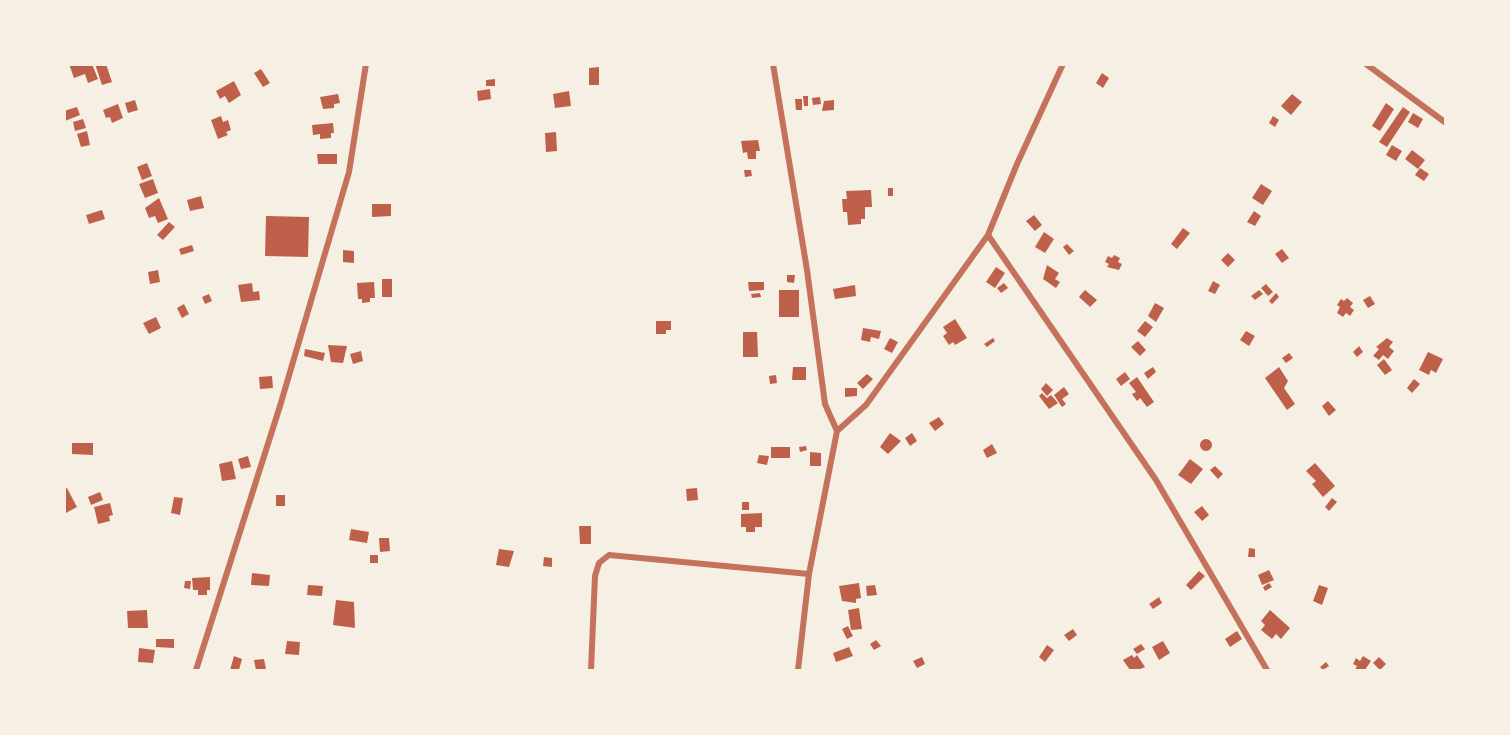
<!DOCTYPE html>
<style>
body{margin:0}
#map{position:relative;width:1510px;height:735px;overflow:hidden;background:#f6efe4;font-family:Lato,sans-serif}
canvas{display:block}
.frame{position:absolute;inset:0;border:66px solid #f6efe4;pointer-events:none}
</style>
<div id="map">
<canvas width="1510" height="735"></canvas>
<div class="frame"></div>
</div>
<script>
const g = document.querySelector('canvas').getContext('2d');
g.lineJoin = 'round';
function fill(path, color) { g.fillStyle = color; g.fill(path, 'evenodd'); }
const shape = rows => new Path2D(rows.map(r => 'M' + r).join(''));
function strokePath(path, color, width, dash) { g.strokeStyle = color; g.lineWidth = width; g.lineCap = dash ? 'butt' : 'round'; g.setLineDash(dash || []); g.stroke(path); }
fill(shape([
 [69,64,92,64,98,79,88,83,85,74,74,78],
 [95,64,106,64,112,82,102,85],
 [599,67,599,85,589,85,589,68],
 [261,69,270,83,263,87,254,73],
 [1102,73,1109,78,1103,88,1096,83],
 [495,79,495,86,486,86,486,80],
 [234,81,241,95,229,103,225,96,220,99,216,91],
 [490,89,491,99,478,101,477,91],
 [569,91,571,106,555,108,553,94],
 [338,94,340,103,334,104,334,108,323,109,320,97],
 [1292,94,1302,102,1291,115,1281,106],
 [803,96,808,96,808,106,804,106],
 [820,97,821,104,813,105,812,98],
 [795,99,802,99,802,110,796,110],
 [135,100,138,110,128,113,125,103],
 [834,100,834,110,822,111,824,101],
 [1386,103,1394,109,1380,131,1372,126],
 [118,104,123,118,112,123,110,117,106,118,103,110],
 [77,107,80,115,65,121,64,111],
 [1403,107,1410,112,1387,147,1379,142],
 [1413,113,1423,119,1418,128,1408,122],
 [221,116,223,122,228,120,231,130,226,132,228,135,218,139,211,120],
 [1273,116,1279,120,1275,127,1269,123],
 [83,119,86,128,75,131,73,122],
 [333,123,334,133,331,133,331,138,320,139,320,134,313,135,312,125],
 [87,131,90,145,81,147,77,134],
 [556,132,557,151,546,152,545,133],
 [758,140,760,151,756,151,756,159,748,159,747,152,743,153,741,141],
 [1392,145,1402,151,1396,161,1386,155],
 [1412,150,1425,160,1418,169,1405,159],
 [317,154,337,154,337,164,318,164],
 [147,163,152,176,142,180,137,167],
 [1420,168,1429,174,1424,181,1415,175],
 [744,170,751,170,752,176,745,177],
 [153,179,158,193,145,198,139,184],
 [1261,184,1272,191,1263,205,1252,198],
 [888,188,893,188,893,196,888,196],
 [871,190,872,207,865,207,865,219,861,219,861,224,848,225,847,212,843,212,842,199,847,199,846,191],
 [201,196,204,208,190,211,187,200],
 [159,198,168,219,158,223,155,216,149,218,145,208],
 [372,204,391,204,391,216,372,217],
 [102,210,105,219,89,224,86,215],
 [1254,211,1261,216,1255,226,1247,222],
 [1034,215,1042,225,1035,231,1026,221],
 [266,216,309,217,308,257,265,256],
 [169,222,175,227,163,240,157,235],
 [1183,228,1190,233,1177,249,1171,244],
 [1044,232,1054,239,1045,253,1035,247],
 [1067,244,1074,251,1069,255,1063,247],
 [192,245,194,251,181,255,179,249],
 [1282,249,1289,258,1282,263,1275,254],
 [343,250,354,251,354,263,343,262],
 [1228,253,1235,260,1228,267,1221,260],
 [1114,255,1120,258,1118,262,1122,264,1119,270,1107,267,1109,264,1105,262,1108,256,1112,258],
 [1047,265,1059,273,1055,279,1060,282,1056,288,1043,279],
 [996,267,1005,273,995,288,986,282],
 [158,270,160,282,150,284,148,272],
 [787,275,795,275,794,283,787,282],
 [382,279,392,279,392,297,382,297],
 [1213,281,1220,285,1215,294,1208,291],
 [374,282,375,298,370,298,370,302,362,303,362,299,358,299,357,283],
 [748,282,764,282,764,290,749,291],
 [252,283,253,292,259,291,260,300,241,302,238,285],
 [1004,283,1008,288,1001,293,997,288],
 [1266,284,1273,292,1268,296,1261,288],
 [855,285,856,296,835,299,833,289],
 [779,290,799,290,799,317,779,317],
 [1085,290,1097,300,1090,307,1079,297],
 [1259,290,1263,294,1255,300,1251,296],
 [760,293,761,297,752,298,751,294],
 [1276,293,1279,297,1272,304,1269,301],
 [209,294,212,301,205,304,202,297],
 [1370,296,1375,304,1368,308,1363,300],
 [1347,298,1353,303,1350,307,1354,310,1350,316,1346,313,1343,317,1337,313,1340,307,1337,305,1341,299,1344,301],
 [1155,303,1164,308,1156,322,1148,316],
 [184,304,189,314,182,318,177,308],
 [156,317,161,328,149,334,143,323],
 [955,319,967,338,955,345,953,342,949,345,943,336,947,333,943,327],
 [656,321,671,321,671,330,666,330,666,334,656,334],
 [1145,321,1153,327,1145,337,1137,331],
 [863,328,881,331,879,339,871,337,870,342,861,340],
 [1246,331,1255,336,1249,346,1240,340],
 [743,332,757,332,758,357,743,357],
 [890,338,898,342,892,353,884,349],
 [993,338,995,341,987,347,984,344],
 [1387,338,1393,342,1389,347,1394,351,1388,359,1383,355,1379,360,1373,356,1379,349,1376,347],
 [1138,341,1146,350,1140,356,1131,347],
 [328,345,347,346,343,363,331,362],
 [1359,346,1363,352,1357,357,1353,352],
 [305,349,325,353,323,361,304,356],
 [361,351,363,361,353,364,350,354],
 [1428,352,1443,359,1436,373,1431,370,1429,375,1419,370],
 [1289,353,1293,358,1286,363,1282,358],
 [1384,359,1392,370,1385,375,1377,365],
 [793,367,806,367,806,380,792,380],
 [1153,367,1156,372,1148,379,1144,373],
 [1279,367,1288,381,1284,388,1295,404,1287,410,1265,378],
 [1125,372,1130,379,1121,386,1116,379],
 [867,374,873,379,863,389,857,383],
 [776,375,777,383,770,384,769,376],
 [272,376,273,388,260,389,259,377],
 [1137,377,1154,402,1147,407,1140,398,1137,401,1132,394,1136,392,1129,383],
 [1414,379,1420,384,1412,393,1407,388],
 [1046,383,1053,390,1047,396,1041,389],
 [1064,387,1069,394,1062,399,1066,404,1062,407,1054,395],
 [845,388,857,388,857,396,845,397],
 [1042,393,1047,398,1051,395,1058,403,1049,409,1039,396],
 [1328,401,1336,410,1329,416,1322,406],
 [939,417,944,424,935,431,929,423],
 [890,433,901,441,888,454,880,447],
 [912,433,917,441,910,446,905,438],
 '1200 445a6 6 0 1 1 12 0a6 6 0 1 1-12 0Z',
 [72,443,93,443,93,455,72,454],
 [992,444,997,453,987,458,983,450],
 [806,446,807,450,800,452,799,447],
 [771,447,790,447,790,458,771,458],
 [810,452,821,453,821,466,810,466],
 [759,455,769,456,767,465,757,463],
 [248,456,251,467,241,469,238,459],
 [1190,459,1203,469,1191,484,1178,475],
 [232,461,236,479,222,481,219,464],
 [1315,463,1335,486,1323,497,1312,484,1316,481,1306,471],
 [1215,466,1223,474,1218,479,1210,470],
 [67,488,77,507,64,514,64,489],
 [697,488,698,500,687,501,686,489],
 [100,492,103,500,91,505,88,497],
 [276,495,285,495,285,506,276,506],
 [174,497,183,498,180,515,171,513],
 [1332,498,1337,502,1329,511,1325,507],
 [742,502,749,502,749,510,742,510],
 [110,503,113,515,109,516,110,521,98,524,94,507],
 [1202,506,1209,515,1202,521,1194,512],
 [762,513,762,527,755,527,755,532,746,532,746,527,741,527,741,514],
 [579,526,591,526,591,544,580,544],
 [351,529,369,532,367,543,349,540],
 [379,538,389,538,390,551,380,552],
 [1249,548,1255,549,1255,557,1248,557],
 [499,549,514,551,509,567,496,565],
 [370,555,378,555,378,563,370,563],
 [544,557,552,558,552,567,543,566],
 [1269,570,1274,580,1262,585,1258,575],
 [1199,571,1205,576,1191,590,1186,585],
 [252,573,270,575,269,586,251,585],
 [210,577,210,590,207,590,207,595,198,595,198,590,193,590,192,578],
 [185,581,191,581,190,589,184,588],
 [859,583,861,598,856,599,856,603,842,601,839,586],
 [1269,583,1272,587,1265,591,1263,587],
 [308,585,323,586,322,596,307,595],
 [875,585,877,595,867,596,866,586],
 [1319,585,1328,588,1322,605,1313,601],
 [1159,597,1162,603,1153,609,1149,604],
 [336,600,354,602,355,628,333,625],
 [859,608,862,629,851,630,848,610],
 [147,610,148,628,128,628,127,611],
 [1270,610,1290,628,1281,639,1276,634,1272,639,1261,630,1265,625,1261,621],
 [848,626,853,636,847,639,842,629],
 [1073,629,1077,635,1069,641,1064,635],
 [1237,631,1242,639,1230,647,1225,639],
 [156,639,174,639,174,648,156,647],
 [876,640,881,646,874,650,870,644],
 [287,641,300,642,299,655,285,654],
 [1163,641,1170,653,1159,660,1152,647],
 [1141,644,1145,649,1137,654,1133,649],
 [1047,645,1054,650,1045,662,1039,657],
 [849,647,853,656,836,662,833,653],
 [139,648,155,650,153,663,138,662],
 [1132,655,1134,658,1137,655,1145,667,1138,670,1130,670,1123,660],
 [234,656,242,659,239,670,230,670],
 [1363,656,1371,661,1365,670,1355,670,1357,666,1353,664,1356,658,1360,661],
 [922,657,925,664,917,668,913,661],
 [1379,657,1386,664,1380,670,1373,663],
 [264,659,266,669,256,670,254,660],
 [1326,662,1329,666,1323,670,1320,667]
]), '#bf614a');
strokePath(shape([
 [773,64,807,270,825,404,837,431,809,574,798,670],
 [1366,64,1446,123],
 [988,235,1156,480,1267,670],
 [837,431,866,405,988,235,1017,164,1063,64],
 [196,670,280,406,349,172,366,64],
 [591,670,595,576,599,563,609,555,809,574]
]), '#c5725c', 6);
</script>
